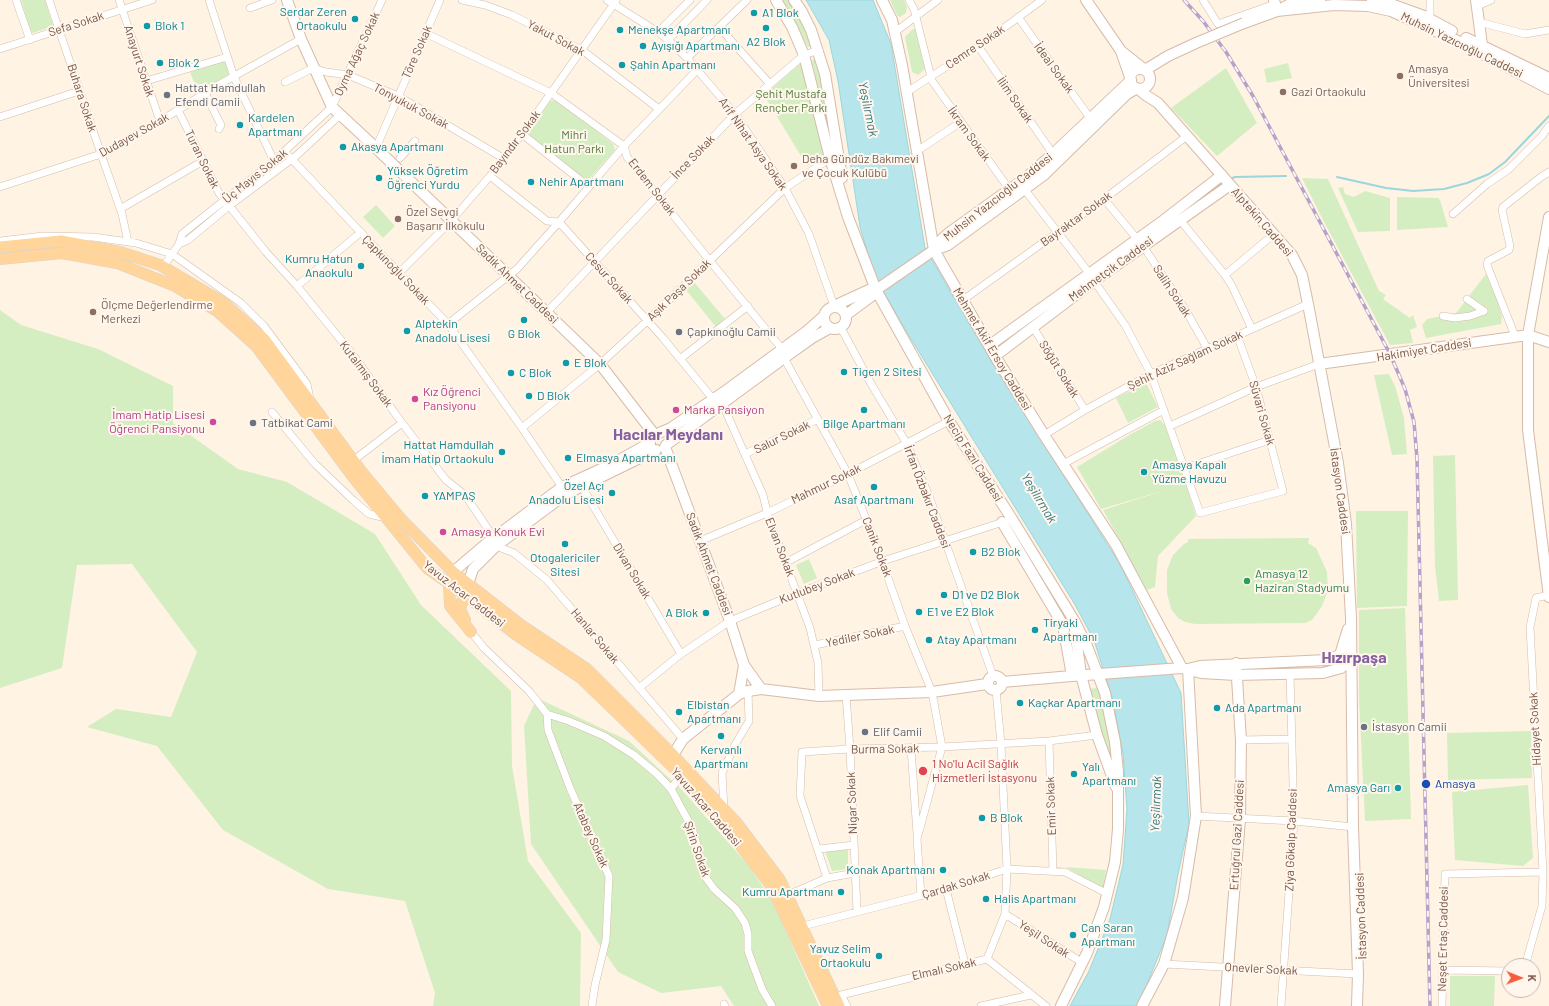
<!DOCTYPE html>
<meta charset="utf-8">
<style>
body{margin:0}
#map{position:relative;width:1549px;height:1006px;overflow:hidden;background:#fff3e4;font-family:Barlow,sans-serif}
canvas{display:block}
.north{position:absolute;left:1501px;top:958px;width:40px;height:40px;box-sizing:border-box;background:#fff7ed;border:1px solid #cab7aa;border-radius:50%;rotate:91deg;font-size:11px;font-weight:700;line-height:16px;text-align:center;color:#7a5646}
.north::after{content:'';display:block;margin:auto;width:14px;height:18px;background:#f65d3c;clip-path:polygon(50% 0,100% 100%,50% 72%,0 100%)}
</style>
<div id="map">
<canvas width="1549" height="1006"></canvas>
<div class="north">K</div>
</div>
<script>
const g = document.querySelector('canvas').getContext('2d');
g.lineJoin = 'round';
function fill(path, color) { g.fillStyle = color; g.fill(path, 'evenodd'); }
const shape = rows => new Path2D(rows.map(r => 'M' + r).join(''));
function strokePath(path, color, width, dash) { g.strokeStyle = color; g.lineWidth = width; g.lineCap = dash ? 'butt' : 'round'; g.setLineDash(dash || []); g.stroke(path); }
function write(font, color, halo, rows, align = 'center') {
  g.font = font + ' Barlow,sans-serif'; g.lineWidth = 4; g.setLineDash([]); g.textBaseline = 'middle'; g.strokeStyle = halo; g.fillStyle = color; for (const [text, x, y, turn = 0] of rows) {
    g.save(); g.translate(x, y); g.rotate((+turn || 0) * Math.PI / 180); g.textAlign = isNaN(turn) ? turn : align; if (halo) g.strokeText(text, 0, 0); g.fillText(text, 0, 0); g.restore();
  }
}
fill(shape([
 [21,0,45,0,53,26,33,33,30,30],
 [783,0,789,0,797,12,814,45,808,47],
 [890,0,904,0,907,7,906,13,900,17,897,15],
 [913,29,915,29,925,69,918,75,912,72,905,37],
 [815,58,818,59,832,146,812,61],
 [225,59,229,74,198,92,190,72],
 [801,63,825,153,807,166,764,95],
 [1288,63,1292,78,1267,83,1264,69],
 [1226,68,1257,123,1217,156,1171,108],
 [557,100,613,144,615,150,590,178,585,180,530,137,529,132,550,101],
 [1302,178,1328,179,1379,291,1386,295,1383,299,1410,318,1413,315,1417,327,1410,330,1413,343,1390,345,1323,220],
 [1343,187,1345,194,1354,197,1365,191,1390,198,1390,231,1358,232,1338,188],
 [1397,197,1438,198,1440,200,1448,227,1397,230],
 [376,205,395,226,383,238,363,217],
 [1486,274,1497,299,1502,316,1501,324,1426,338,1422,325,1427,319,1456,313],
 [694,282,725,319,716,327,686,290],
 [0,310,21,325,98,349,173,386,173,423,238,469,287,482,375,534,421,605,511,691,512,766,528,861,581,933,580,1006,433,1006,435,993,405,901,328,889,223,830,157,746,87,727,116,709,171,717,197,652,132,564,77,565,62,668,0,688],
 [1389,374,1395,386,1404,418,1407,454,1392,455,1374,375],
 [1146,383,1158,407,1128,423,1116,398],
 [1160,420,1165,425,1186,484,1196,516,1158,556,1155,587,1147,590,1103,510,1169,489,1101,509,1077,467,1131,434,1155,421],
 [1455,455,1458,600,1439,601,1435,566,1433,456],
 [1356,511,1408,511,1407,606,1357,608],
 [1309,538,1308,543,1316,548,1327,572,1328,590,1322,606,1312,620,1305,623,1195,624,1185,622,1178,618,1171,609,1167,593,1167,570,1173,555,1184,544,1188,542,1188,539],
 [809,559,817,578,804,584,796,565],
 [1405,608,1411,819,1365,821,1359,698,1359,610],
 [1099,688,1111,737,1115,771,1086,689],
 [537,698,629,741,682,790,749,866,773,902,819,1006,734,1006,721,986,661,993,618,972,531,844,524,726],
 [1531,731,1532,778,1448,780,1447,733],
 [1528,785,1533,858,1523,866,1455,860,1452,792],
 [848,848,848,869,832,871,825,851],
 [1066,867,1106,870,1103,887,1101,888],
 [1450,976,1495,976,1494,1006,1450,1006]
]), '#d5eec1');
const water = shape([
 [806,0,873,0,891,44,925,248,994,366,1120,564,1181,693,1189,824,1178,874,1167,935,1138,1006,1070,1006,1089,971,1110,919,1123,865,1127,809,1123,754,1113,700,1094,640,1074,603,908,334,875,277,860,227,838,81,829,40,806,0]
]);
fill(water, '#b6e5eb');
strokePath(water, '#9bd6de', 1);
strokePath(shape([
 [1337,177,1386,188,1413,191,1444,189,1467,183,1489,174,1505,162,1549,116],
 [1230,179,1235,177,1286,176],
 [1196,201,1224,182]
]), '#9bd6de', 2);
const street = shape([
 [16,0,30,40],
 [49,0,101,154,122,214,128,242],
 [119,0,160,121],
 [209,0,234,77,274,161],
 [462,0,485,5,512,15,582,50,659,109],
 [607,0,658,32,668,40,687,58,735,114,785,188,809,234,834,306],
 [909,0,914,9,931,77],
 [1203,0,1218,24,1275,4],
 [1430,0,1430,20],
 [1477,6,1491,0],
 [250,8,272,0],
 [1018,17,1090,118],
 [1479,22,1525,34,1549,30],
 [719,27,769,83],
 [658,32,690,0],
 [895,32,938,0],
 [425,33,551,93,624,146,627,157,710,261,782,349],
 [668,40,707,0],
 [978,46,1053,154],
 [0,49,152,0],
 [687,58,747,0],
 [930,78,1009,189],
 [146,81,227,57],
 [285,82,313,68,326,72,348,75,398,96,503,158],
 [907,92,986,41,1042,0],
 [205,93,221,125,219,129],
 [178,110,219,193,266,252,297,286,354,356,402,423,446,480,465,495,494,538,496,546,514,553,547,580,683,739],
 [0,117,79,91],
 [522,134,589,187],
 [376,148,440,0],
 [917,151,961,122],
 [285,152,399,273,448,324,522,428,564,490],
 [400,158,415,141],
 [490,176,547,221,559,222,663,338,713,399],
 [0,187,101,154,165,118,220,84,301,39],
 [1025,190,1089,273],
 [1104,199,1143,246,1185,309,1207,348],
 [120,209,203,161],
 [1453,214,1487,184,1509,169,1542,136,1549,126],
 [1180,220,1225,275,1274,234],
 [0,241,43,236,93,237,136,243,172,254,241,303,264,326,307,384,310,399],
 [179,244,188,240,229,206,296,156,340,115],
 [163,267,179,244,182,234,274,161,332,107,382,0],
 [399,273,451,221,490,176,522,134,616,1],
 [1225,275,1232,286,1252,329],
 [1094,281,1125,325,1151,374,1200,513,1283,491,1256,387,1237,335],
 [297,286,361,232],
 [1467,299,1484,311],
 [963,300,1104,199,1187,136],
 [547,312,735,114,804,55,819,50],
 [1443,316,1455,318,1470,316,1484,311],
 [448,324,517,269,559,222,624,146,697,70],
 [1033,327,1085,410],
 [841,328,870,382,907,444,929,496,993,676],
 [1515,336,1487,265,1488,261,1509,250,1510,246,1502,210,1503,207,1541,177,1549,172],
 [784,358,848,474,876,544,905,626,932,692,942,747,917,839,921,896],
 [680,359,748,306],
 [722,403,763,495,768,516,810,628,818,663,819,696],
 [272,412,315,464,354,501,369,514,386,518],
 [1170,426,1256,387,1319,364],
 [522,428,600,364,647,321,785,188,834,156],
 [1044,435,1085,410,1151,374,1308,304],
 [745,454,818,419],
 [354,460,402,423],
 [1063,464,1164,410],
 [1185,468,1270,440],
 [582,487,681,654],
 [700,541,767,513,848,474,949,421],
 [785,563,866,520],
 [471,632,484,648,529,691,547,714],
 [815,645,905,626],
 [639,688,681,654,730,621,798,593,883,561,1006,521],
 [846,695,850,749,857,911],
 [1241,740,1292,739],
 [1049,741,1053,871],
 [911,748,917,834],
 [681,775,671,789,692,828,698,848,700,864,704,875,714,889,735,908,745,923,748,934,748,951,762,989,772,1006],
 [724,809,722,773,736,743,749,721,748,691],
 [1196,816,1294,821,1353,827],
 [819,849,854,845],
 [827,878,800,796,802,752,850,749,942,747,1049,741,1097,735],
 [946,889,965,964],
 [788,895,827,878,855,873],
 [1005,914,1083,963],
 [803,926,946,889,1007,869,1065,872,1108,894],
 [987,959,1005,914,1007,869,1001,744,996,690],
 [1164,964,1358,974],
 [1525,966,1542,906,1543,872,1530,627,1536,598,1549,595],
 [1443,970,1509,971],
 [724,1004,725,1006],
 [592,1006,595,985,606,940,609,876,570,788,548,730,547,714,569,721,604,736,634,755,657,774,671,789],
 [847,1006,841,995,987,959,1046,1006],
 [981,1006,1031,995],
 [1281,1006,1294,821,1290,673],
 [1442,1006,1445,874,1543,872]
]);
const secondary = shape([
 [287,0,301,39,332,107,376,148,600,364,654,434],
 [776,0,792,27,804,55,830,158,848,217,876,290,949,421,1012,519,1075,622,1087,646,1105,693,1115,742,1118,772,1118,829,1115,862,1104,907,1087,953,1061,1006],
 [794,0,801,10,811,30,825,74,842,178],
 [882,0,892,20,902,65,934,250,995,356,1044,435,1116,545,1182,668],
 [1274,0,1277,11,1296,1,1320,0],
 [1476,0,1482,45],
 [1372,1,1388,3,1424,16,1452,31],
 [1244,23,1277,11,1334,5,1368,6,1391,11,1460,42,1549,89],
 [1466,38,1549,78],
 [1121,51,1145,70,1168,56,1196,43],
 '1130 79a10 10 0 1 1 20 0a10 10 0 1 1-20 0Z',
 [1549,217,1528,335,1528,430,1549,597],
 [934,250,942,239,950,232,1028,176,1056,151,1131,80,1121,51,1086,0],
 [834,306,871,289,876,290],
 '824 318a11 11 0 1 1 22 0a11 11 0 1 1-22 0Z',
 [846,315,873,295,876,290,934,250,948,245,1044,175,1127,94,1137,88,1147,96,1158,103,1292,255,1302,275,1308,304,1338,463,1346,524,1351,618,1353,827,1358,974,1357,1006],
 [990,345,1164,220,1222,175],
 [995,356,1094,281,1230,185],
 [1319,364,1528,335,1549,342],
 [659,433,671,428,724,392,807,331,824,316],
 [666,445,784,358,812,338,830,328],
 [665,447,730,621,744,665,761,689],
 [1002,522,1063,625,1072,676],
 [453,572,487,543,562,487,612,464,650,443],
 [468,584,473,569,496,546,566,494,656,450],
 [1075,629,1081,675,1097,735,1116,787],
 [1188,669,1200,666,1327,660,1340,655,1348,629],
 '988 683a7 7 0 1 1 14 0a7 7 0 1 1-14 0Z',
 [1002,682,1072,676,1182,668,1201,673,1236,675,1323,673,1341,668,1350,660],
 [739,694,744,665],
 [673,755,683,739,739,694,748,691,761,689,819,696,846,695,932,692,987,684],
 [1142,1006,1164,964,1183,898,1196,816,1188,669],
 [1225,1006,1240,819,1241,740,1236,663]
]);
const primary = shape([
 [0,247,61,241,120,252,160,265,224,303,264,339,361,471,401,519,453,572,521,625,587,669,673,755,736,822,780,880,839,1006],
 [0,259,62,253,117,263,175,286,217,311,256,346,353,477,427,568,464,594,515,634,581,678,681,775,728,829,771,886,828,1006],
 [451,579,449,583,450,606,471,632],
 [465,620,460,609,466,588]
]);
strokePath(street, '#d4bcab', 8);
strokePath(secondary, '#d7bba8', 12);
strokePath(primary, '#dcd3cf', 12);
strokePath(street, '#fff', 7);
strokePath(secondary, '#fff', 10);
strokePath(primary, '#ffd59b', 11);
const rail = shape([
 [1184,0,1203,21,1226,52,1253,96,1390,354,1405,389,1414,422,1417,459,1430,1006]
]);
strokePath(rail, '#b5a1ca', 3.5);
strokePath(rail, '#fff7ed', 2, [6]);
const secondaryBridge = shape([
 [1196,43,1244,23]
]);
strokePath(secondaryBridge, '#d7bba8', 12, []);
strokePath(secondaryBridge, '#fff', 10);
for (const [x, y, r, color] of [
 [754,13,4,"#0f9aa8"],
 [355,19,4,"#0f9aa8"],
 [147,26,4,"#0f9aa8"],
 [766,28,4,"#0f9aa8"],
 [620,30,4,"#0f9aa8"],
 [643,46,4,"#0f9aa8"],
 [160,63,4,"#0f9aa8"],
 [622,65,4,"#0f9aa8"],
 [1400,76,4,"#8d6e63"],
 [1283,92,4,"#8d6e63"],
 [167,95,4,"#6b7280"],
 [240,125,4,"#0f9aa8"],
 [343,147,4,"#0f9aa8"],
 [794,166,4,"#8d6e63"],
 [379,178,4,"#0f9aa8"],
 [531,182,4,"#0f9aa8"],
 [398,219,4,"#8d6e63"],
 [361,266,4,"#0f9aa8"],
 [93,312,4,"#8d6e63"],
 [524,320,4,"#0f9aa8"],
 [407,331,4,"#0f9aa8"],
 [679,332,4,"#6b7280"],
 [566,363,4,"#0f9aa8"],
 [844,372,4,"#0f9aa8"],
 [511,373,4,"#0f9aa8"],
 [529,396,4,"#0f9aa8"],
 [415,399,4,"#d1479c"],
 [676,410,4,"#d1479c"],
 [864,410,4,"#0f9aa8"],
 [213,422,4,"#d1479c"],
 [253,423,4,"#6b7280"],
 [502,452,4,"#0f9aa8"],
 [568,458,4,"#0f9aa8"],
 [1144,472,4,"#0f9aa8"],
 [874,487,4,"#0f9aa8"],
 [612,493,4,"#0f9aa8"],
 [425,496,4,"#0f9aa8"],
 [443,532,4,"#d1479c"],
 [565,544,4,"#0f9aa8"],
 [973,552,4,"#0f9aa8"],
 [1247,581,4,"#2e9e5b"],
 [944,595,4,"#0f9aa8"],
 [919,612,4,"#0f9aa8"],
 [706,613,4,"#0f9aa8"],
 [1035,630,4,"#0f9aa8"],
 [929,640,4,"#0f9aa8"],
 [1020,703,4,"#0f9aa8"],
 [1217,708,4,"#0f9aa8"],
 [679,712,4,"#0f9aa8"],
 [1364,727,4,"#6b7280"],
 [865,732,4,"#6b7280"],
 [721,736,4,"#0f9aa8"],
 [923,771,5,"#e0444e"],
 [1074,774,4,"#0f9aa8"],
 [1426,784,5,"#1a4fb4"],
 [1398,788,4,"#0f9aa8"],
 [982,818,4,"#0f9aa8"],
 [943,870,4,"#0f9aa8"],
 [841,892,4,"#0f9aa8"],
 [986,899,4,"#0f9aa8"],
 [1073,935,4,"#0f9aa8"],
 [879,956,4,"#0f9aa8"]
]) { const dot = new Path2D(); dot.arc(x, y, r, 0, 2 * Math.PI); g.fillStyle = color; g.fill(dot); strokePath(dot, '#fff7ed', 1.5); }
write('12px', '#0d838f', '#fff7ed', [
 ["Serdar Zeren",347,12,"right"],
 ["Ortaokulu",347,26,"right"],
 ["A1 Blok",762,13],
 ["Blok 1",155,26],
 ["Menekşe Apartmanı",628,30],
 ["A2 Blok",766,42,"center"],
 ["Ayışığı Apartmanı",651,46],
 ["Blok 2",168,63],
 ["Şahin Apartmanı",630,65],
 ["Kardelen",248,118],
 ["Apartmanı",248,132],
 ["Akasya Apartmanı",351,147],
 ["Yüksek Öğretim",387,171],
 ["Öğrenci Yurdu",387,185],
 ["Nehir Apartmanı",539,182],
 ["Kumru Hatun",353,259,"right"],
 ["Anaokulu",353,273,"right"],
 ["Alptekin",415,324],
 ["Anadolu Lisesi",415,338],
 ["G Blok",524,334,"center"],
 ["E Blok",574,363],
 ["Tigen 2 Sitesi",852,372],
 ["C Blok",519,373],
 ["D Blok",537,396],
 ["Bilge Apartmanı",864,424,"center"],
 ["Hattat Hamdullah",494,445,"right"],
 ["İmam Hatip Ortaokulu",494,459,"right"],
 ["Elmasya Apartmanı",576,458],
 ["Amasya Kapalı",1152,465],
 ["Yüzme Havuzu",1152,479],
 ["Özel Açı",604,486,"right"],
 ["Anadolu Lisesi",604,500,"right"],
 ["YAMPAŞ",433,496],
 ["Asaf Apartmanı",874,500,"center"],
 ["B2 Blok",981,552],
 ["Otogalericiler",565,558,"center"],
 ["Sitesi",565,572,"center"],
 ["D1 ve D2 Blok",952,595],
 ["E1 ve E2 Blok",927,612],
 ["A Blok",698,613,"right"],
 ["Tiryaki",1043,623],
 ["Apartmanı",1043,637],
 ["Atay Apartmanı",937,640],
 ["Kaçkar Apartmanı",1028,703],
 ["Elbistan",687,705],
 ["Apartmanı",687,719],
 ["Ada Apartmanı",1225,708],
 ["Kervanlı",721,750,"center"],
 ["Apartmanı",721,764,"center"],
 ["Yalı",1082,767],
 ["Apartmanı",1082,781],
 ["Amasya Garı",1390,788,"right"],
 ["B Blok",990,818],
 ["Konak Apartmanı",935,870,"right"],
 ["Kumru Apartmanı",833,892,"right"],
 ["Halis Apartmanı",994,899],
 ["Can Saran",1081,928],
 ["Apartmanı",1081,942],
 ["Yavuz Selim",871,949,"right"],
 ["Ortaokulu",871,963,"right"]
], 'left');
write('12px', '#7a5646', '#fff7ed', [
 ["Sefa Sokak",76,24,-18],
 ["Yakut Sokak",556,38,28],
 ["Muhsin Yazıcıoğlu Caddesi",1462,45,26],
 ["Cemre Sokak",975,47,-34],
 ["Töre Sokak",417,52,-66],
 ["Oyma Ağaç Sokak",357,54,-65],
 ["Anayurt Sokak",139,61,72],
 ["İdeal Sokak",1054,68,54],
 ["Buhara Sokak",82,98,72],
 ["İlim Sokak",1015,100,55],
 ["Tonyukuk Sokak",411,106,28],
 ["İkram Sokak",969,134,54],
 ["Dudayev Sokak",134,135,-29],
 ["Bayındır Sokak",515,142,-53],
 ["Arif Nihat Asya Sokak",753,144,55],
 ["İnce Sokak",693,157,-46],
 ["Turan Sokak",202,159,64],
 ["Üç Mayıs Sokak",255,176,-39],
 ["Erdem Sokak",652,187,52],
 ["Muhsin Yazıcıoğlu Caddesi",998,197,-38],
 ["Bayraktar Sokak",1076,219,-36],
 ["Alptekin Caddesi",1262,222,49],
 ["Mehmetçik Caddesi",1111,269,-36],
 ["Çapkınoğlu Sokak",396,270,46],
 ["Cesur Sokak",609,278,48],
 ["Sadık Ahmet Caddesi",517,284,44],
 ["Aşık Paşa Sokak",679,290,-44],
 ["Salih Sokak",1172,291,57],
 ["Mehmet Akif Ersoy Caddesi",992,349,59],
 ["Hakimiyet Caddesi",1424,350,-9],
 ["Şehit Aziz Sağlam Sokak",1185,360,-25],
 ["Söğüt Sokak",1059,369,58],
 ["Kutalmış Sokak",366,374,53],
 ["Süvari Sokak",1262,413,74],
 ["Salur Sokak",782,437,-26],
 ["Necip Fazıl Caddesi",973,458,58],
 ["Mahmur Sokak",826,484,-26],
 ["İstasyon Caddesi",1340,491,82],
 ["İrfan Özbakır Caddesi",927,497,69],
 ["Elvan Sokak",780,547,69],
 ["Canik Sokak",877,547,69],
 ["Sadık Ahmet Caddesi",709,564,69],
 ["Divan Sokak",632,571,59],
 ["Kutlubey Sokak",817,586,-21],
 ["Yavuz Acar Caddesi",464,594,38],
 ["Hanlar Sokak",595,636,50],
 ["Yediler Sokak",860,636,-12],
 ["Hidayet Sokak",1535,729,-93],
 ["Burma Sokak",885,749,-1],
 ["Nigar Sokak",852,803,-92],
 ["Emir Sokak",1051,806,-92],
 ["Yavuz Acar Caddesi",706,807,49],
 ["Atabey Sokak",591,835,66],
 ["Ertuğrul Gazi Caddesi",1237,835,-87],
 ["Ziya Gökalp Caddesi",1291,840,-88],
 ["Şirin Sokak",697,849,71],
 ["Çardak Sokak",956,885,-17],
 ["İstasyon Caddesi",1361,916,-92],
 ["Yeşil Sokak",1044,939,33],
 ["Neşet Ertaş Caddesi",1443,939,-89],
 ["Elmalı Sokak",944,969,-13],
 ["Onevler Sokak",1261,969,3]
]);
write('12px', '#785e54', '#fff7ed', [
 ["Amasya",1408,69],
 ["Üniversitesi",1408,83],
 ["Gazi Ortaokulu",1291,92],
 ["Deha Gündüz Bakımevi",802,159],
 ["ve Çocuk Kulübü",802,173],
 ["Özel Sevgi",406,212],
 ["Başarır İlkokulu",406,226],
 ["Ölçme Değerlendirme",101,305],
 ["Merkezi",101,319]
], 'left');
write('12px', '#5b616d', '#fff7ed', [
 ["Hattat Hamdullah",175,88],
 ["Efendi Camii",175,102],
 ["Çapkınoğlu Camii",687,332],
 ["Tatbikat Cami",261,423],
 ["İstasyon Camii",1372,727],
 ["Elif Camii",873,732]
], 'left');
write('12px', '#517b3a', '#fff7ed', [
 ["Şehit Mustafa",791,94],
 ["Rençber Parkı",791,108],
 ["Mihri",574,135],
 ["Hatun Parkı",574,149]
]);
write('12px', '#b23c85', '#fff7ed', [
 ["Kız Öğrenci",423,392],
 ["Pansiyonu",423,406],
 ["Marka Pansiyon",684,410],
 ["İmam Hatip Lisesi",205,415,"right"],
 ["Öğrenci Pansiyonu",205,429,"right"],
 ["Amasya Konuk Evi",451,532]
], 'left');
write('12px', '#27864d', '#fff7ed', [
 ["Amasya 12",1255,574],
 ["Haziran Stadyumu",1255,588]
], 'left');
write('12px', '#be3a42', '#fff7ed', [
 ["1 No'lu Acil Sağlık",932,764],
 ["Hizmetleri İstasyonu",932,778]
], 'left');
write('12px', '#164399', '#fff7ed', [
 ["Amasya",1435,784]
], 'left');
write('italic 13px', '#387882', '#fff7ed', [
 ["Yeşilırmak",868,109,78],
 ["Yeşilırmak",1039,498,59],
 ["Yeşilırmak",1156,804,-88]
]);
write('bold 16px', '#87619f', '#fff7ed', [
 ["Hacılar Meydanı",668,435],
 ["Hızırpaşa",1354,658]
]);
</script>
